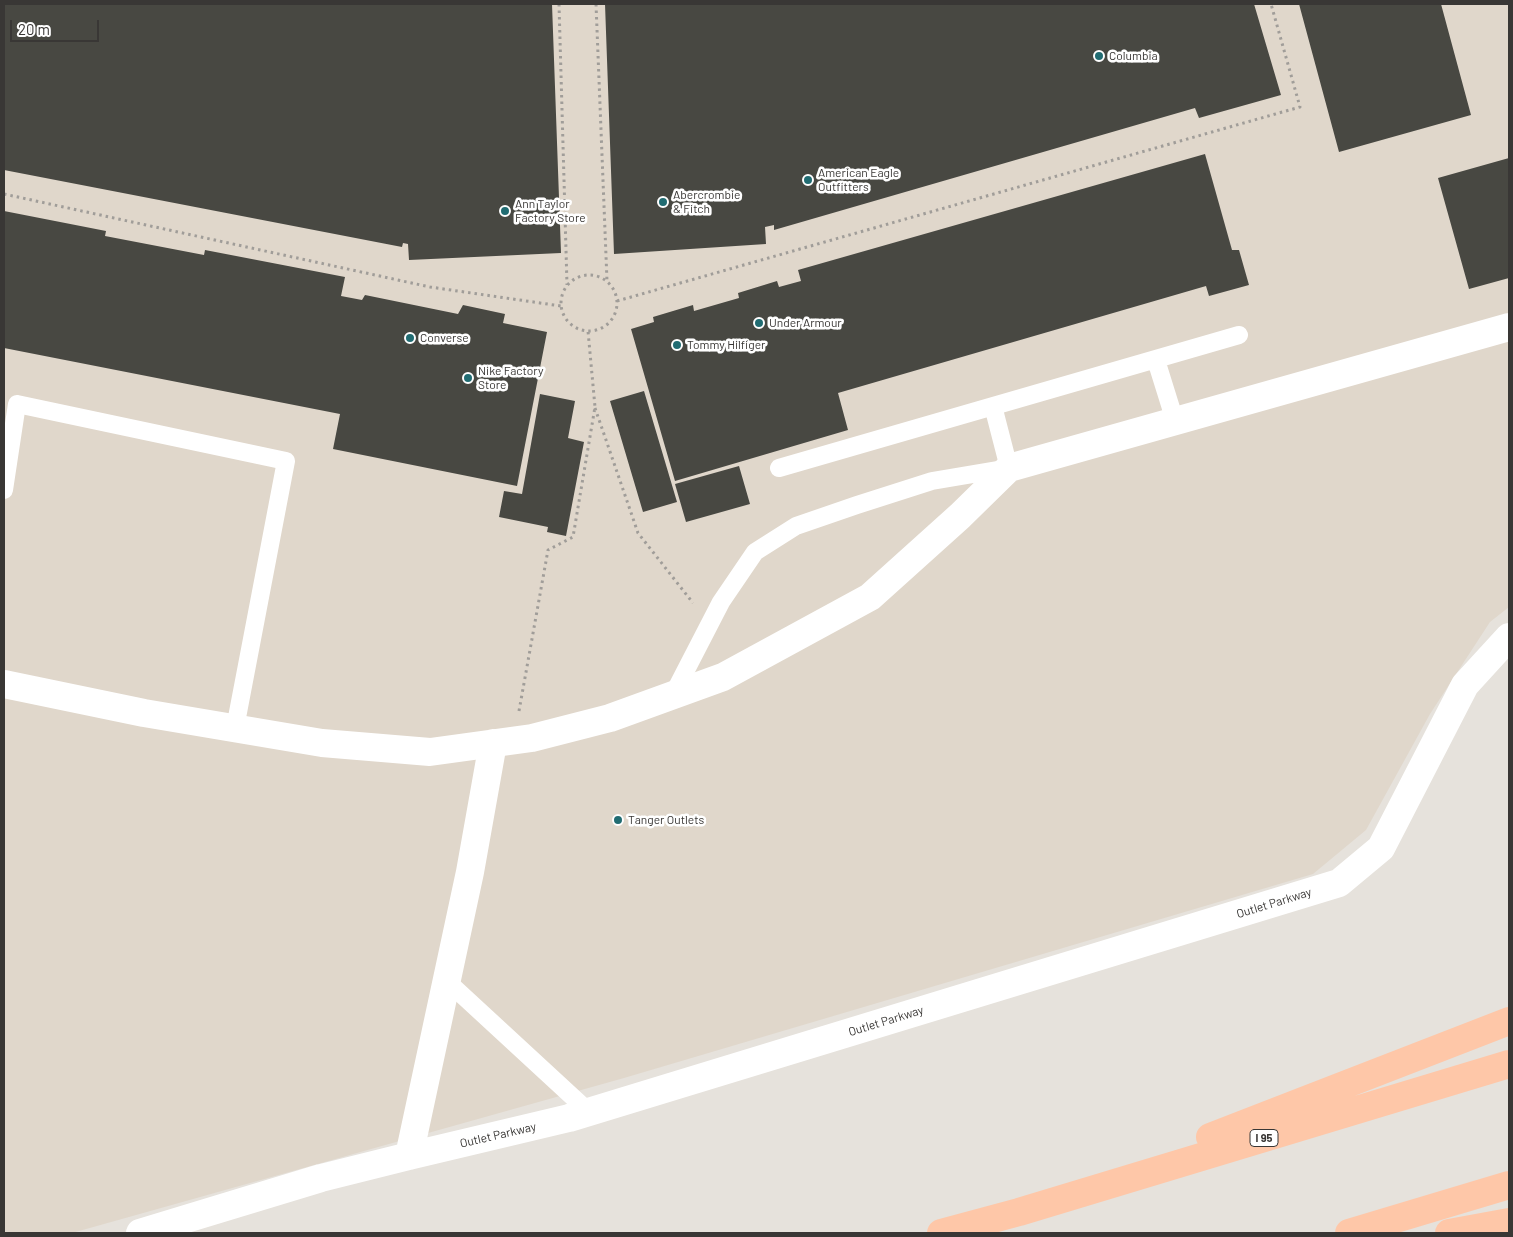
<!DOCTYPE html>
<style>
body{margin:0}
#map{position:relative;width:1513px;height:1237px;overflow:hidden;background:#e6e2dc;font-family:Barlow,sans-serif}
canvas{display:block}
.frame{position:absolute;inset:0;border:5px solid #393735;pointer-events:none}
.scale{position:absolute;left:10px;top:20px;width:89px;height:22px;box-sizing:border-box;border:2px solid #393735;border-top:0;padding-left:6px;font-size:15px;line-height:18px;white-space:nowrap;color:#393735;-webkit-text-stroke:4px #fff;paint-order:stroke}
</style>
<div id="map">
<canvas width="1513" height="1237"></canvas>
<div class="frame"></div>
<div class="scale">20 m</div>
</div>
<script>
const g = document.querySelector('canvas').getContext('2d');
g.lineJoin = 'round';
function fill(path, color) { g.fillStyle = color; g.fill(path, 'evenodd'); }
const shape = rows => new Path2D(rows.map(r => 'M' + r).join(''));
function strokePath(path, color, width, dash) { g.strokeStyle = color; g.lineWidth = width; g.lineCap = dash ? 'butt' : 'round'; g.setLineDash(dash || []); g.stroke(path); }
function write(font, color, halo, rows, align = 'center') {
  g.font = font + ' Barlow,sans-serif'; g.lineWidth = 5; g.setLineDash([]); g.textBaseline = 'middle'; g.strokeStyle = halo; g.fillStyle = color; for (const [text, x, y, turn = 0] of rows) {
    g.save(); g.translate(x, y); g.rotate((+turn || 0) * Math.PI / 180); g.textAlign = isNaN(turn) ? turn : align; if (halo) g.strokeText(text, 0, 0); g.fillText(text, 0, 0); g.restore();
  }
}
fill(shape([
 [4,4,1509,4,1509,607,1490,622,1430,714,1366,830,1313,874,624,1078,72,1233,4,1233]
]), '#e0d7cb');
fill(shape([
 [4,4,552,4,561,253,409,260,408,244,403,243,402,247,4,170],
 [605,4,1254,4,1281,95,1199,118,1195,108,774,230,774,225,765,227,766,244,614,254],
 [1299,4,1441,4,1471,115,1339,152],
 [1205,154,1232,250,1239,250,1249,285,1209,296,1206,286,838,393,848,430,675,481,631,329,654,322,653,317,693,305,694,311,739,298,738,293,777,281,779,287,801,281,798,270],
 [1509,158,1509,278,1469,289,1438,178],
 [4,211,106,231,105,236,204,255,205,250,345,277,341,296,362,300,365,295,458,314,463,305,505,314,503,323,547,332,517,486,333,449,340,414,4,348],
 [644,391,677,502,643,512,610,401],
 [540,394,575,401,568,438,584,442,566,536,547,532,548,527,499,517,504,491,522,494],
 [739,466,750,504,686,522,675,484]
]), '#484842');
strokePath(shape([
 [559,4,567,285],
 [596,4,607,281],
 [4,194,430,287,561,306],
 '561 303a28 28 0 1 1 56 0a28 28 0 1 1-56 0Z',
 [617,301,1300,107,1271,4],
 [595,408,638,533,693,603],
 [519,711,548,550,573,537,595,407,588,331]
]), '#a09d99', 3, [2.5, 4]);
strokePath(shape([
 [1156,360,1175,421],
 [779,468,1239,335],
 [4,490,17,404,286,461,235,728],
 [673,695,721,602,755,552,796,526,857,505,932,481,1009,468,993,406],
 [447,981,589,1112]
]), '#fff', 18);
strokePath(shape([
 [4,684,144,713,322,743,430,752,532,738,610,718,723,677,870,597,960,516,1009,468,1509,327],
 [409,1156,470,872,493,743],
 [140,1233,321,1178,409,1156,569,1118,1339,883,1381,848,1465,685,1509,637]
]), '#fff', 28);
strokePath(shape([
 [1210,1137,1509,1021],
 [941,1233,1019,1212,1509,1064],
 [1349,1233,1509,1185],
 [1449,1233,1509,1222]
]), '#fec7a8', 28);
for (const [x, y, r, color] of [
 [1099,56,5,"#216c72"],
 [808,180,5,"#216c72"],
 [663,202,5,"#216c72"],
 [505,211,5,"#216c72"],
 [759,323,5,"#216c72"],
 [410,338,5,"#216c72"],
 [677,345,5,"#216c72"],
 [468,378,5,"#216c72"],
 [618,820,5,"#216c72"]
]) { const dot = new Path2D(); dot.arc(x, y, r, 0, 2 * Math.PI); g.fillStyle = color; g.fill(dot); strokePath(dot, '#fff', 2); }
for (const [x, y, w] of [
 [1264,1138,28]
]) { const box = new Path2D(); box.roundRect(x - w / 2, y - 8.5, w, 17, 4); g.fillStyle = '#fff'; g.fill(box); strokePath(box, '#393735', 1); }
write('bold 11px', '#393735', null, [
 ["I 95",1264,1138]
]);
write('12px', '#393735', '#fff', [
 ["Columbia",1109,56],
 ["American Eagle",818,173],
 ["Outfitters",818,187],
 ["Abercrombie",673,195],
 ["& Fitch",673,209],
 ["Ann Taylor",515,204],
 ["Factory Store",515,218],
 ["Under Armour",769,323],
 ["Converse",420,338],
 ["Tommy Hilfiger",687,345],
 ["Nike Factory",478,371],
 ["Store",478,385],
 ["Tanger Outlets",628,820]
], 'left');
write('12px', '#393735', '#fff', [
 ["Outlet Parkway",1274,903,-17],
 ["Outlet Parkway",886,1021,-17],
 ["Outlet Parkway",498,1135,-13]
]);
</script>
